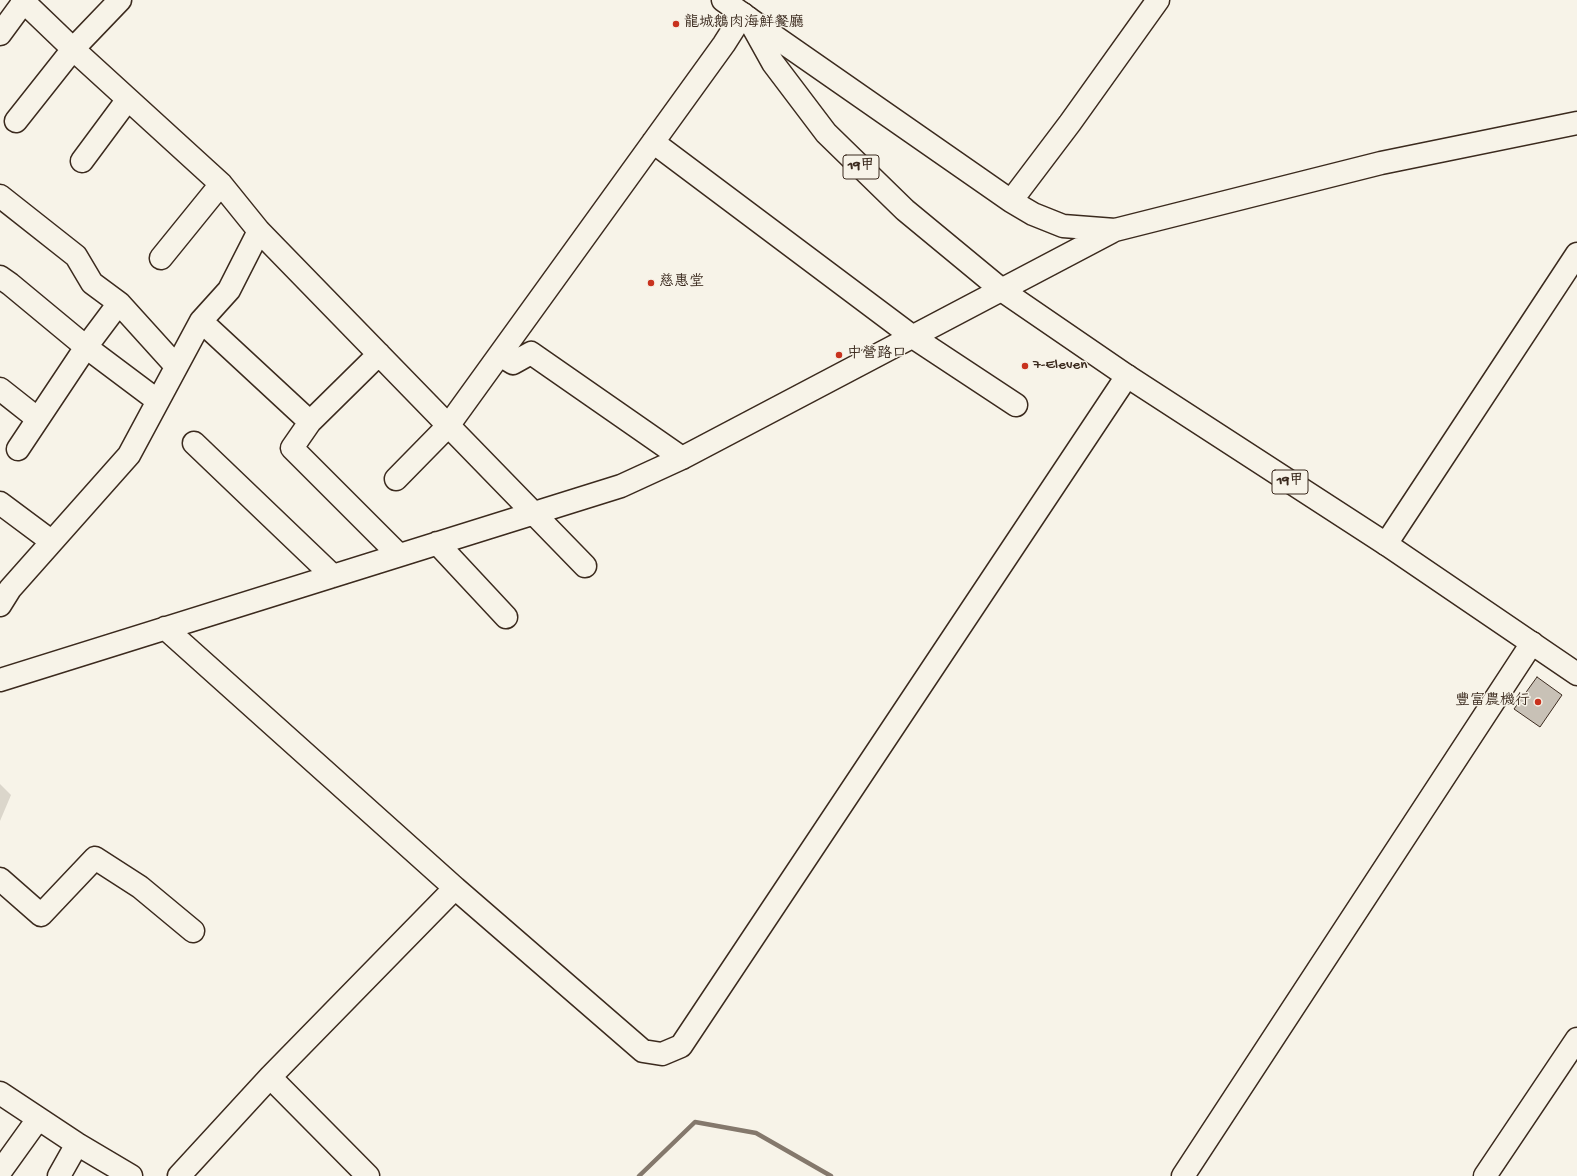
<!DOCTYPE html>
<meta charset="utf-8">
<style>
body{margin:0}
canvas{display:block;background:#f7f3e8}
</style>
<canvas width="1577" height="1176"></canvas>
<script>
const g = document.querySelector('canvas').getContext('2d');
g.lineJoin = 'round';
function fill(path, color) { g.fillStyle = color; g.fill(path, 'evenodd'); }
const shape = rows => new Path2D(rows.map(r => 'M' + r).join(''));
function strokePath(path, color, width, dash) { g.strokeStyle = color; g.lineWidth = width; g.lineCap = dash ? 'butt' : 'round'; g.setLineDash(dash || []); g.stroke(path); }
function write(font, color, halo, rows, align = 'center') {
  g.font = font + ' "Gochi Hand","LXGW WenKai TC",sans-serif'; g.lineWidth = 3; g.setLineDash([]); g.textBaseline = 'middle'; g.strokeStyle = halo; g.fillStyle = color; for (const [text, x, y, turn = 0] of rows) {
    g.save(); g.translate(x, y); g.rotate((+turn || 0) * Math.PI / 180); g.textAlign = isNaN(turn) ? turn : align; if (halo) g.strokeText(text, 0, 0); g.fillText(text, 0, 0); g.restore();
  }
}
fill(shape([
 [0,784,11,795,0,821]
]), '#dbd6cb');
strokePath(shape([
 [639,1176,695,1122,756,1133,831,1176]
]), '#84786c', 4.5);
const building = shape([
 [1537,677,1562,695,1540,727,1514,709,1537,677]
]);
fill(building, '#c8c1b6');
strokePath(building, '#3b2a1e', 1);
const minor = shape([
 [22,0,73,49,221,184,259,231,585,566],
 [748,18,1011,201,1033,214,1063,226,1115,230],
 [0,34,25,0],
 [16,121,73,49,120,0],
 [653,142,913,337,1016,405],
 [82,161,128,99],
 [0,196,76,256,92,283,119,303,176,366],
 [1011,201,1070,123,1158,0],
 [161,258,221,184],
 [0,277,10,284,86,347,158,401],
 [201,321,310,422,292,448,399,555],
 [500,355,513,363,531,353,682,458],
 [0,389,38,419],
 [310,422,379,354],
 [194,443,333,576],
 [18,449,86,347,119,303],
 [396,479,448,426,724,44,743,14],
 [0,503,51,541],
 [437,543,506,617],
 [1386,544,1577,254],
 [0,605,10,589,129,455,201,321,229,290,259,231],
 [165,628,455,888],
 [0,680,621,486,682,458,1115,230,1381,163,1577,123],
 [0,879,41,915,95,858,140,887,193,931],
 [270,1077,368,1176],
 [0,1093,77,1144,131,1176],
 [0,1172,38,1119],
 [59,1176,77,1144],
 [179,1176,270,1077,455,888,643,1051,662,1054,681,1046,1127,376],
 [1183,1176,1532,643],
 [1485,1176,1577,1039]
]);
const major = shape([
 [723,0,748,18,773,63,826,133,905,210,1003,291,1127,376,1386,544,1577,674]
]);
strokePath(minor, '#3b2a1e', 25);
strokePath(major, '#3b2a1e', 25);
strokePath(minor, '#f7f3e8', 22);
strokePath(major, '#f7f3e8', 22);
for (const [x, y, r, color] of [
 [676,24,4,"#c8321e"],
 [651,283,4,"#c8321e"],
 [839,355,4,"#c8321e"],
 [1025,366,4,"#c8321e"],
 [1538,702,4,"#c8321e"]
]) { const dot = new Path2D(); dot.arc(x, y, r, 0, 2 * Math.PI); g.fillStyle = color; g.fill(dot); strokePath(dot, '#f7f3e8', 1.5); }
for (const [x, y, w] of [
 [861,167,36],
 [1290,482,36]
]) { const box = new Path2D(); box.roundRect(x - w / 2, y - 12, w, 24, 3); g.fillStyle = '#f7f3e8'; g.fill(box); strokePath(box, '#3b2a1e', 1); }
write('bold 14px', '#3b2a1e', null, [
 ["19甲",861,167],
 ["19甲",1290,482]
]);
write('15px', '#3b2a1e', '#f7f3e8', [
 ["龍城鵝肉海鮮餐廳",684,24],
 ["慈惠堂",659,283],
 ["中營路口",847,355],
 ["7-Eleven",1033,366],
 ["豐富農機行",1530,702,"right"]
], 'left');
</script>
